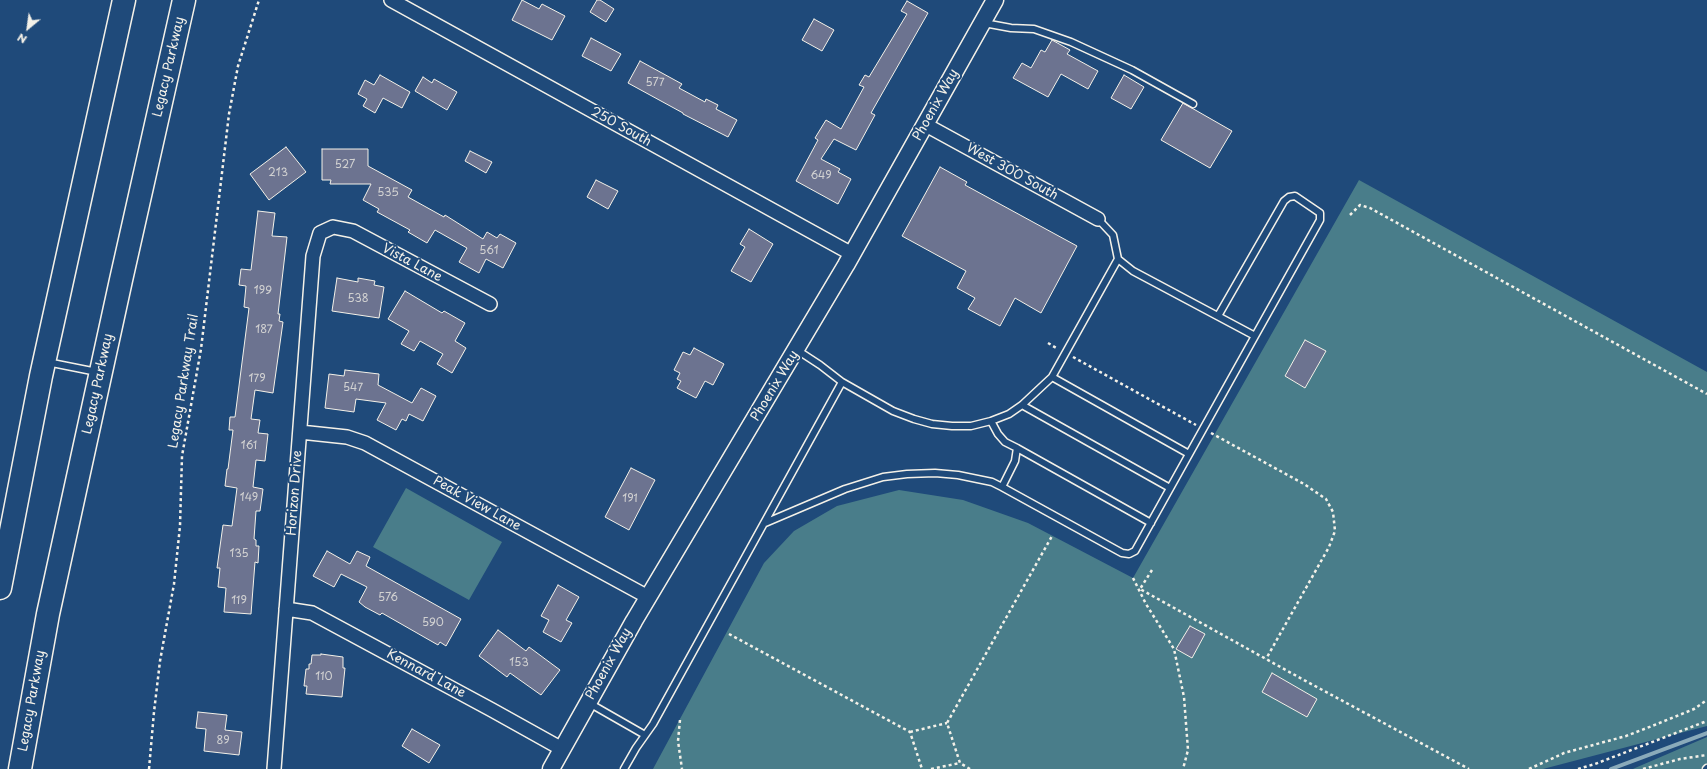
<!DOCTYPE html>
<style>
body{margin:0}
#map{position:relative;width:1707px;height:769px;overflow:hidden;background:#1f4a7a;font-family:"Playpen Sans",sans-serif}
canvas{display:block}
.north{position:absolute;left:8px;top:8px;width:40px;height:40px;-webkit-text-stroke:3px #1f4a7a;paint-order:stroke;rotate:209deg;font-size:11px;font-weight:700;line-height:16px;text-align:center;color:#f4f1e8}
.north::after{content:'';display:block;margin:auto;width:14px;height:18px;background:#f4f1e8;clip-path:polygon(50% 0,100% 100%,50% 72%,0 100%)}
</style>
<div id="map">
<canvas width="1707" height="769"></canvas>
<div class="north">N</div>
</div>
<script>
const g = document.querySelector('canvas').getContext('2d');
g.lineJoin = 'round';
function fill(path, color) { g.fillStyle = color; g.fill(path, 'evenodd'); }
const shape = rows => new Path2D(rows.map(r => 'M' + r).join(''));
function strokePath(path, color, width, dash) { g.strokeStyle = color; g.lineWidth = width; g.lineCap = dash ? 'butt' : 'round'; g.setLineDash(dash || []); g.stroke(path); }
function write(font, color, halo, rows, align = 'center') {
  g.font = font + ' "Playpen Sans",sans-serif'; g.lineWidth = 4; g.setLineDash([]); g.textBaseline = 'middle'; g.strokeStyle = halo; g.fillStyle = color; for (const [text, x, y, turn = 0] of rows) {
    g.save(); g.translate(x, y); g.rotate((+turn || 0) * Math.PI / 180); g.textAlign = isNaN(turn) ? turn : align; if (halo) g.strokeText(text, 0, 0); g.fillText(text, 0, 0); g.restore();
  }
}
fill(shape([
 [1359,180,1707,372,1707,726,1543,769,653,769,764,563,794,531,837,506,899,490,963,500,1028,523,1133,578],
 [406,488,502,542,469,600,373,547],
 [1707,737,1707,769,1633,769,1635,768]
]), '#497d8a');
strokePath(shape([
 [1611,769,1707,733]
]), '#8aaaba', 4);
const building = shape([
 [522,0,539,9,542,4,565,16,552,40,512,20,522,0],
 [597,0,600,0,614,9,606,22,590,12,597,0],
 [907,1,928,13,871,113,875,115,856,150,834,139,821,159,840,169,838,172,851,179,838,204,796,181,818,140,815,138,826,120,841,129,864,87,859,85,865,75,869,77,907,14,901,11,907,1],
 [814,19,834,30,822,51,802,40,814,19],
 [591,38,621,54,611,71,582,56,591,38],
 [1052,40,1070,50,1067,54,1098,71,1088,89,1061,74,1048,97,1013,78,1022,63,1031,68,1041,50,1045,52,1052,40],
 [640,61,682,84,679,88,705,102,706,99,718,105,716,109,737,120,728,137,683,114,683,113,628,83,640,61],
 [380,75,410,92,402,108,383,98,375,113,363,106,367,99,358,94,365,80,374,85,380,75],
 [1124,75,1144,87,1131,109,1111,98,1124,75],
 [423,77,432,83,434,79,457,92,447,110,415,91,423,77],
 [1183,103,1232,131,1210,168,1161,140,1183,103],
 [286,147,306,172,269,200,250,174,286,147],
 [322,149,368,149,368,166,412,190,408,197,444,217,445,215,483,239,487,232,497,238,500,234,516,243,503,268,486,259,479,273,459,262,467,248,435,230,427,243,408,232,410,230,377,212,379,209,363,200,371,184,330,184,331,180,322,180,322,149],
 [470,151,492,162,486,173,465,161,470,151],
 [940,167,967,182,965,185,1077,246,1041,313,1015,298,1000,326,968,309,975,298,957,288,966,271,902,236,940,167],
 [596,180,618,191,608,209,587,197,596,180],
 [258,211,275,213,272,236,287,237,278,314,280,314,279,321,283,322,273,393,255,390,251,419,260,420,258,433,268,434,265,461,256,460,253,487,263,489,260,511,256,511,254,539,256,540,256,546,259,546,258,563,255,562,251,614,224,612,226,588,218,587,220,568,217,568,223,525,232,526,237,488,225,486,227,469,228,469,233,430,229,430,230,417,235,417,249,308,244,307,246,286,239,285,241,269,251,270,258,211],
 [749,229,773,244,751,282,731,271,745,247,740,244,749,229],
 [337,278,358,282,358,278,375,281,374,285,384,287,379,318,332,311,337,278],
 [405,291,442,313,444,311,465,323,455,341,466,348,452,373,437,364,443,354,420,341,414,351,401,344,409,331,388,319,405,291],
 [1305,340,1326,351,1305,388,1285,376,1305,340],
 [694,348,724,364,713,385,705,381,696,398,677,388,681,381,677,379,680,373,674,370,683,352,690,355,694,348],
 [345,370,379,374,378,385,412,403,421,388,436,396,423,421,409,414,406,421,402,419,396,430,377,420,386,403,356,399,354,412,325,408,329,374,344,376,345,370],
 [631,468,655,480,629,530,605,517,631,468],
 [327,551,350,564,357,551,370,557,366,566,461,619,446,646,440,642,438,645,382,613,380,615,365,607,359,602,367,587,341,574,334,587,313,576,327,551],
 [558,585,579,597,566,620,572,623,561,642,543,632,549,620,541,616,558,585],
 [1190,626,1205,634,1192,658,1176,649,1190,626],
 [498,630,526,651,529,647,560,670,541,695,510,673,507,677,479,656,498,630],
 [321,654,343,657,343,668,345,668,342,697,306,694,307,686,304,686,306,669,309,669,309,664,311,664,312,655,321,655,321,654],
 [1272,673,1317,699,1307,717,1262,692,1272,673],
 [198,712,227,715,225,730,242,732,239,755,204,751,206,729,196,728,198,712],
 [412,729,440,745,429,763,402,746,412,729]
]);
fill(building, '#6c7390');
strokePath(building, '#f4f1e8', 1);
const service = shape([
 [984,23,1011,28,1034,29,1071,42,1132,70,1193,104],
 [1118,259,1133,271,1255,336,1320,220,1320,213,1295,196,1289,197,1284,201,1218,316],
 [47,362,97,372],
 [1052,377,1189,454],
 [842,382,893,411,914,419,932,424,952,426,971,426,991,421,1009,414,1022,405,1052,377,1118,259,1113,235,1098,219],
 [1022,405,1170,488],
 [991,421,998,434,1005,442,1017,448,1015,461,1002,487],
 [1017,448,1151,523],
 [765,523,845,489,883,477,907,474,935,473,958,475,992,482,1002,487,1122,553,1129,554,1135,551,1255,336],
 [589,703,645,735],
 [624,769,636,748,653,724,842,382,820,365,797,350],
 [1706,769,1707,768]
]);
const minor = shape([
 [391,0,852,254],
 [926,125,1098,219],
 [300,432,347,437,365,443,648,597],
 [286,609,312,613,492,710,562,749],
 [274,769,313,256,320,233,333,227,353,231,490,304]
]);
const tertiary = shape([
 [551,769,634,621,846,265,995,0]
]);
const motorway = shape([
 [0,588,41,376,124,0],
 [20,769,48,614,121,280,184,0]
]);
strokePath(service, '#f4f1e8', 9);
strokePath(minor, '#f4f1e8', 16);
strokePath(tertiary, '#f4f1e8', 19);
strokePath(motorway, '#f4f1e8', 25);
strokePath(shape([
 [1350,215,1360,205,1370,208,1707,394],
 [1048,343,1058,349],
 [1073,357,1196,425],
 [1211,433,1304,484,1326,499,1333,512,1335,531,1329,547,1266,659],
 [1152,570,1140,589,1302,679,1469,769],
 [1133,578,1146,604,1174,649,1184,697,1188,750,1183,769],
 [729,634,910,732,922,769],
 [680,720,678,741,682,769],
 [910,732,947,723],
 [149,769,154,712,160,661,174,584,180,526,182,456,201,349,229,114,238,66,259,0],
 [931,769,960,763],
 [970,769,960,763,947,723,1052,536],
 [1529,769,1564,753,1626,736,1652,726,1694,709,1707,700],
 [1578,769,1595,764,1707,721],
 [1643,769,1680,759,1707,755]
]), '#f4f1e8', 2.5, [3, 3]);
strokePath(service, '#1f4a7a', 6);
strokePath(minor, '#1f4a7a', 13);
strokePath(tertiary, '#1f4a7a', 16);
strokePath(motorway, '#1f4a7a', 22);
write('11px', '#d2d2d2', null, [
 ["577",655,83],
 ["527",345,165],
 ["213",278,173],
 ["649",821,176],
 ["535",388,193],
 ["561",489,251],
 ["199",263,291],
 ["538",358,299],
 ["187",264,330],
 ["179",257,379],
 ["547",353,388],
 ["161",249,446],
 ["149",249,498],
 ["191",630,499],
 ["135",239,554],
 ["576",388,598],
 ["119",239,601],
 ["590",433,623],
 ["153",519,663],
 ["110",324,677],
 ["89",223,741]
]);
write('13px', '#f4f1e8', '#1f4a7a', [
 ["Legacy Parkway",169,67,-77],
 ["Phoenix Way",936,105,-61],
 ["250 South",621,127,29],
 ["West 300 South",1012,172,29],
 ["Vista Lane",412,263,28],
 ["Legacy Parkway Trail",184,381,-81],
 ["Legacy Parkway",98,384,-78],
 ["Phoenix Way",775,386,-59],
 ["Horizon Drive",295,493,-86],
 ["Peak View Lane",477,504,29],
 ["Phoenix Way",609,664,-61],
 ["Kennard Lane",426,674,28],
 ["Legacy Parkway",32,701,-80]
]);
</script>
